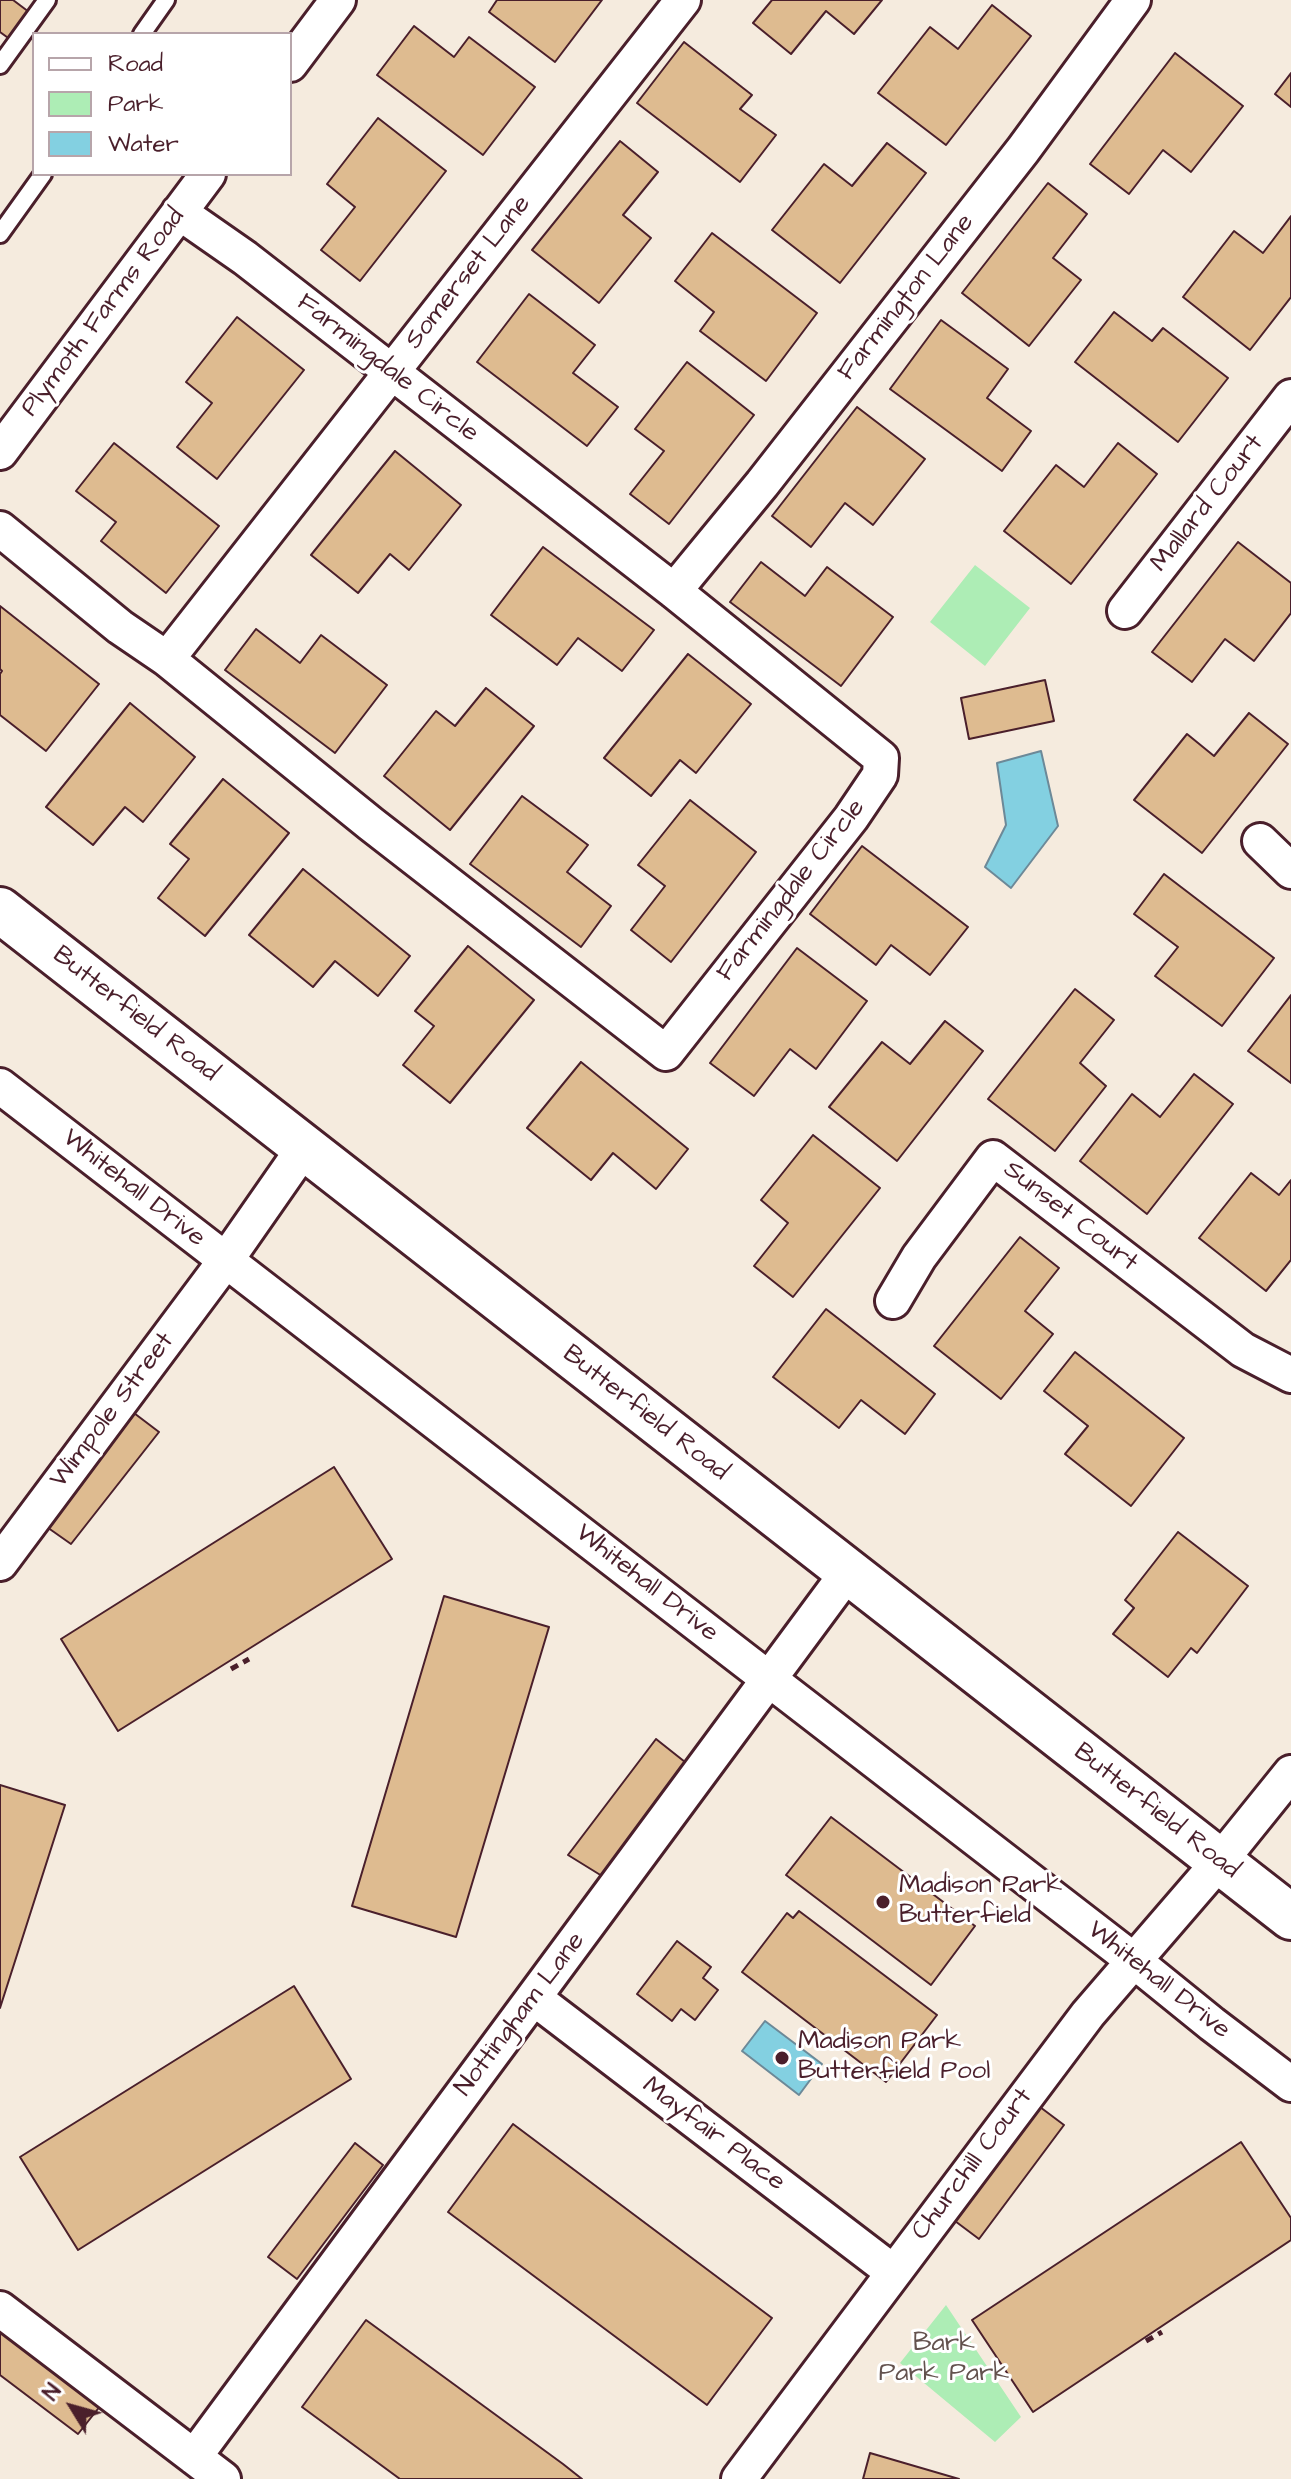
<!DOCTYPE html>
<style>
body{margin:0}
#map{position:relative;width:1291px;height:2479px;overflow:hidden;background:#f5ebde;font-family:"Architects Daughter",sans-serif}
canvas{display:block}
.legend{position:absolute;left:32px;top:32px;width:260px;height:144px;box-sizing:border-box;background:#fff;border:2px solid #b7a5aa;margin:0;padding:10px 14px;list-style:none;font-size:24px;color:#4a1f2b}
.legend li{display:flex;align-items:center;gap:16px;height:40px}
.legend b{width:40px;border:2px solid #b7a5aa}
.north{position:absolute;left:32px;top:2367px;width:80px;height:80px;-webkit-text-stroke:6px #fff;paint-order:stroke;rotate:307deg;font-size:22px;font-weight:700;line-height:32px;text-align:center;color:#4a1f2b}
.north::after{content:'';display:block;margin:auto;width:28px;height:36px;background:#4a1f2b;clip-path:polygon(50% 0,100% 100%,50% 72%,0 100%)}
</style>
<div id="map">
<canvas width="1291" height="2479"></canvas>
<ul class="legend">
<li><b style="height:10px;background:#fff"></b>Road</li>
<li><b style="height:22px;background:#adedb5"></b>Park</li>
<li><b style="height:22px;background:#83d0e1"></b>Water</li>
</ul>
<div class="north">N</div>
</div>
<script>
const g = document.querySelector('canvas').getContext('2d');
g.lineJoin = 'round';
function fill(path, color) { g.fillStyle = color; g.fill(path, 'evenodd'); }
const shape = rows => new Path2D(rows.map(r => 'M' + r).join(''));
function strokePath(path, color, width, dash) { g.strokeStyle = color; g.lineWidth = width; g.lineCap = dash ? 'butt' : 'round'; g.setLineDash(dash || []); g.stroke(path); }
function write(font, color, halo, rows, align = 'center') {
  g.font = font + ' "Architects Daughter",sans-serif'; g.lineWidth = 6; g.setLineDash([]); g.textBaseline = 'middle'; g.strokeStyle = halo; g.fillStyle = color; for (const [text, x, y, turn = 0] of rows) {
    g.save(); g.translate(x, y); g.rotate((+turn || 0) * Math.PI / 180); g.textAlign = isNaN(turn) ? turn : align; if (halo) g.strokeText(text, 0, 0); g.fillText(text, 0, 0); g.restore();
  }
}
fill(shape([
 [975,565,1030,608,985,666,930,622],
 [946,2305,1021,2417,995,2442,900,2363]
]), '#adedb5');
const water = shape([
 [1041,751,1058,826,1011,888,985,867,1006,825,997,763,1041,751],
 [765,2021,822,2064,799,2095,742,2051,765,2021]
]);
fill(water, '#83d0e1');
strokePath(water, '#6c8998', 2);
const building = shape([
 [0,0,13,0,29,12,11,40,0,32,0,0],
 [497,0,602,0,555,62,489,12,497,0],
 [772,0,882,0,854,34,826,11,791,54,753,23,772,0],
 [992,5,1031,36,946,145,878,93,930,27,958,49,992,5],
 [414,26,454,57,469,37,535,87,483,155,377,75,414,26],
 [684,42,752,95,740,109,776,135,740,182,637,103,684,42],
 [1175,53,1243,106,1191,172,1163,150,1129,194,1090,164,1175,53],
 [1291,73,1291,107,1275,94,1291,73],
 [378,118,446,171,360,281,321,250,355,207,327,184,378,118],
 [620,141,658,172,623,215,651,238,599,303,532,250,620,141],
 [887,143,926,173,840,283,772,230,824,164,852,186,887,143],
 [1048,183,1087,214,1053,258,1081,280,1029,346,962,293,1048,183],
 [1291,216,1291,297,1250,350,1183,297,1234,231,1263,253,1291,216],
 [712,233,817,313,766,381,700,331,714,312,675,281,712,233],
 [529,294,595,345,573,373,618,407,587,446,477,362,529,294],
 [1114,312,1152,341,1163,328,1228,378,1178,442,1075,362,1114,312],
 [237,317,304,370,217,479,177,447,212,403,186,382,237,317],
 [941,320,1008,369,987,398,1031,431,1002,471,890,389,941,320],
 [687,362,754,415,669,524,630,494,664,451,635,429,687,362],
 [857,407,925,459,873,525,845,503,811,547,772,516,857,407],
 [114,443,219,526,166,593,101,541,116,522,76,491,114,443],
 [1118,443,1157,474,1071,584,1004,531,1056,465,1084,487,1118,443],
 [395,451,461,505,409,570,390,554,358,593,311,555,395,451],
 [1238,542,1291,583,1291,613,1254,661,1225,639,1192,682,1152,652,1238,542],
 [543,547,654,630,622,671,578,638,557,665,491,615,543,547],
 [761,562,805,596,827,567,893,617,841,686,730,602,761,562],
 [0,606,99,684,46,751,0,715,0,674,2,671,0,669,0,606],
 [256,629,300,663,321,635,387,685,335,753,225,670,256,629],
 [688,654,751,704,696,773,680,760,651,796,604,758,688,654],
 [1045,680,1054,721,969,739,961,698,1045,680],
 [486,688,534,726,450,830,384,776,436,711,455,726,486,688],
 [130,703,195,757,143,822,125,807,93,845,46,807,130,703],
 [1249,713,1288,744,1202,853,1134,800,1187,734,1214,756,1249,713],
 [223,779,289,833,205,936,158,898,189,859,170,844,223,779],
 [522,796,588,845,567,872,611,906,581,947,470,864,522,796],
 [690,800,756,852,671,962,631,930,665,886,638,865,690,800],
 [862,846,968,927,930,975,891,945,876,965,810,914,862,846],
 [303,869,410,956,378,996,335,961,313,987,249,935,303,869],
 [1164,874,1274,958,1222,1026,1155,976,1178,947,1134,914,1164,874],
 [468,946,534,1000,450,1103,403,1065,434,1026,415,1011,468,946],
 [797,948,867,1001,816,1069,790,1049,754,1096,710,1063,797,948],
 [1075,989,1114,1020,1080,1063,1106,1086,1055,1151,988,1099,1075,989],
 [1291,995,1291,1083,1248,1051,1291,995],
 [945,1021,983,1051,897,1161,829,1107,882,1042,910,1064,945,1021],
 [581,1062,688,1149,656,1189,613,1153,591,1180,527,1128,581,1062],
 [1194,1074,1233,1104,1147,1214,1080,1161,1132,1094,1160,1117,1194,1074],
 [813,1135,880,1188,793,1297,754,1266,788,1223,761,1200,813,1135],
 [1251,1173,1279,1195,1291,1180,1291,1260,1266,1291,1199,1238,1251,1173],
 [1020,1237,1059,1268,1025,1311,1053,1334,1001,1399,934,1346,1020,1237],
 [826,1309,935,1394,905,1434,861,1400,839,1428,773,1377,826,1309],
 [1075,1352,1184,1438,1131,1506,1065,1454,1088,1426,1044,1391,1075,1352],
 [130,1410,159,1432,71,1544,44,1525,130,1410],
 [334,1467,392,1559,118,1731,61,1639,334,1467],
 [1178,1532,1248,1586,1197,1653,1191,1648,1168,1677,1113,1634,1134,1608,1125,1600,1178,1532],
 [444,1596,549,1627,456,1937,352,1906,444,1596],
 [656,1739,685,1762,602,1876,568,1855,656,1739],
 [0,1785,65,1805,0,2008,0,1785],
 [831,1817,975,1926,931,1985,786,1875,831,1817],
 [799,1911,937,2015,886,2082,742,1972,787,1913,793,1918,799,1911],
 [677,1941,711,1967,703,1978,718,1990,695,2020,681,2009,672,2021,637,1994,677,1941],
 [294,1986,351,2079,78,2250,20,2157,294,1986],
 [1036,2104,1064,2125,979,2239,951,2218,1036,2104],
 [513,2124,772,2318,707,2405,448,2212,513,2124],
 [1241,2142,1291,2218,1291,2240,1033,2412,972,2320,1241,2142],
 [355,2143,383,2165,297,2279,268,2257,355,2143],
 [366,2320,563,2464,582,2479,400,2479,302,2407,366,2320],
 [0,2329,101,2405,78,2434,0,2375,0,2329],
 [870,2453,959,2479,863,2479,870,2453]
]);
fill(building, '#debb90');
strokePath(building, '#4a1f2b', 2);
const service = shape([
 [142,34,166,0],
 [0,65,47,0],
 [0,234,43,174]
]);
const minor = shape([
 [290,64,338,0],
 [0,452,208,174],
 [0,529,120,627,167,659,371,824,666,1053,851,818,880,775,881,758,674,591,245,258,179,212],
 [674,591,762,484,1023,150,1133,0],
 [1125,611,1291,397],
 [167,659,683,0],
 [1260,841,1291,871],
 [0,1086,1133,1960,1212,2024,1291,2084],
 [893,1301,919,1257,993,1158,1243,1350,1291,1375],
 [0,1563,226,1260,304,1148],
 [534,1998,893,2272],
 [0,2309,223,2479],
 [194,2457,848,1572],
 [739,2479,1088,2014,1220,1861,1291,1773]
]);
const secondary = shape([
 [0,910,1291,1917]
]);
strokePath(service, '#4a1f2b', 22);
strokePath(minor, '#4a1f2b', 40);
strokePath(secondary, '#4a1f2b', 50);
strokePath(shape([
 [231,1669,249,1659],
 [1146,2341,1162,2332]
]), '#4a1f2b', 5, [8, 6]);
strokePath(service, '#fff', 16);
strokePath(minor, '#fff', 34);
strokePath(secondary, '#fff', 44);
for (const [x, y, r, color] of [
 [883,1902,8,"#4a1f2b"],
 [782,2058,8,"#4a1f2b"]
]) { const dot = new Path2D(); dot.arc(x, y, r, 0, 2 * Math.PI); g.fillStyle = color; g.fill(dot); strokePath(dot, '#fff', 3); }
write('26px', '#4a1f2b', '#fff', [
 ["Somerset Lane",469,273,-52],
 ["Farmington Lane",907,298,-52],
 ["Plymoth Farms Road",104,313,-53],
 ["Farmingdale Circle",387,369,38],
 ["Mallard Court",1208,504,-52],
 ["Farmingdale Circle",792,891,-52],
 ["Butterfield Road",135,1015,38],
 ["Whitehall Drive",133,1189,38],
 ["Sunset Court",1070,1217,38],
 ["Wimpole Street",113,1411,-53],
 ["Butterfield Road",645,1414,38],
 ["Whitehall Drive",646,1584,38],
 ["Butterfield Road",1156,1812,38],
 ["Whitehall Drive",1158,1981,38],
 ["Nottingham Lane",521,2015,-53],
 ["Mayfair Place",713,2135,37],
 ["Churchill Court",973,2165,-53]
]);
write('26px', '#4a1f2b', '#fff', [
 ["Madison Park",899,1887],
 ["Butterfield",899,1917],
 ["Madison Park",798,2043],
 ["Butterfield Pool",798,2073]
], 'left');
write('26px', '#63524e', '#fff', [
 ["Bark",944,2345],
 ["Park Park",944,2375]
]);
</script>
